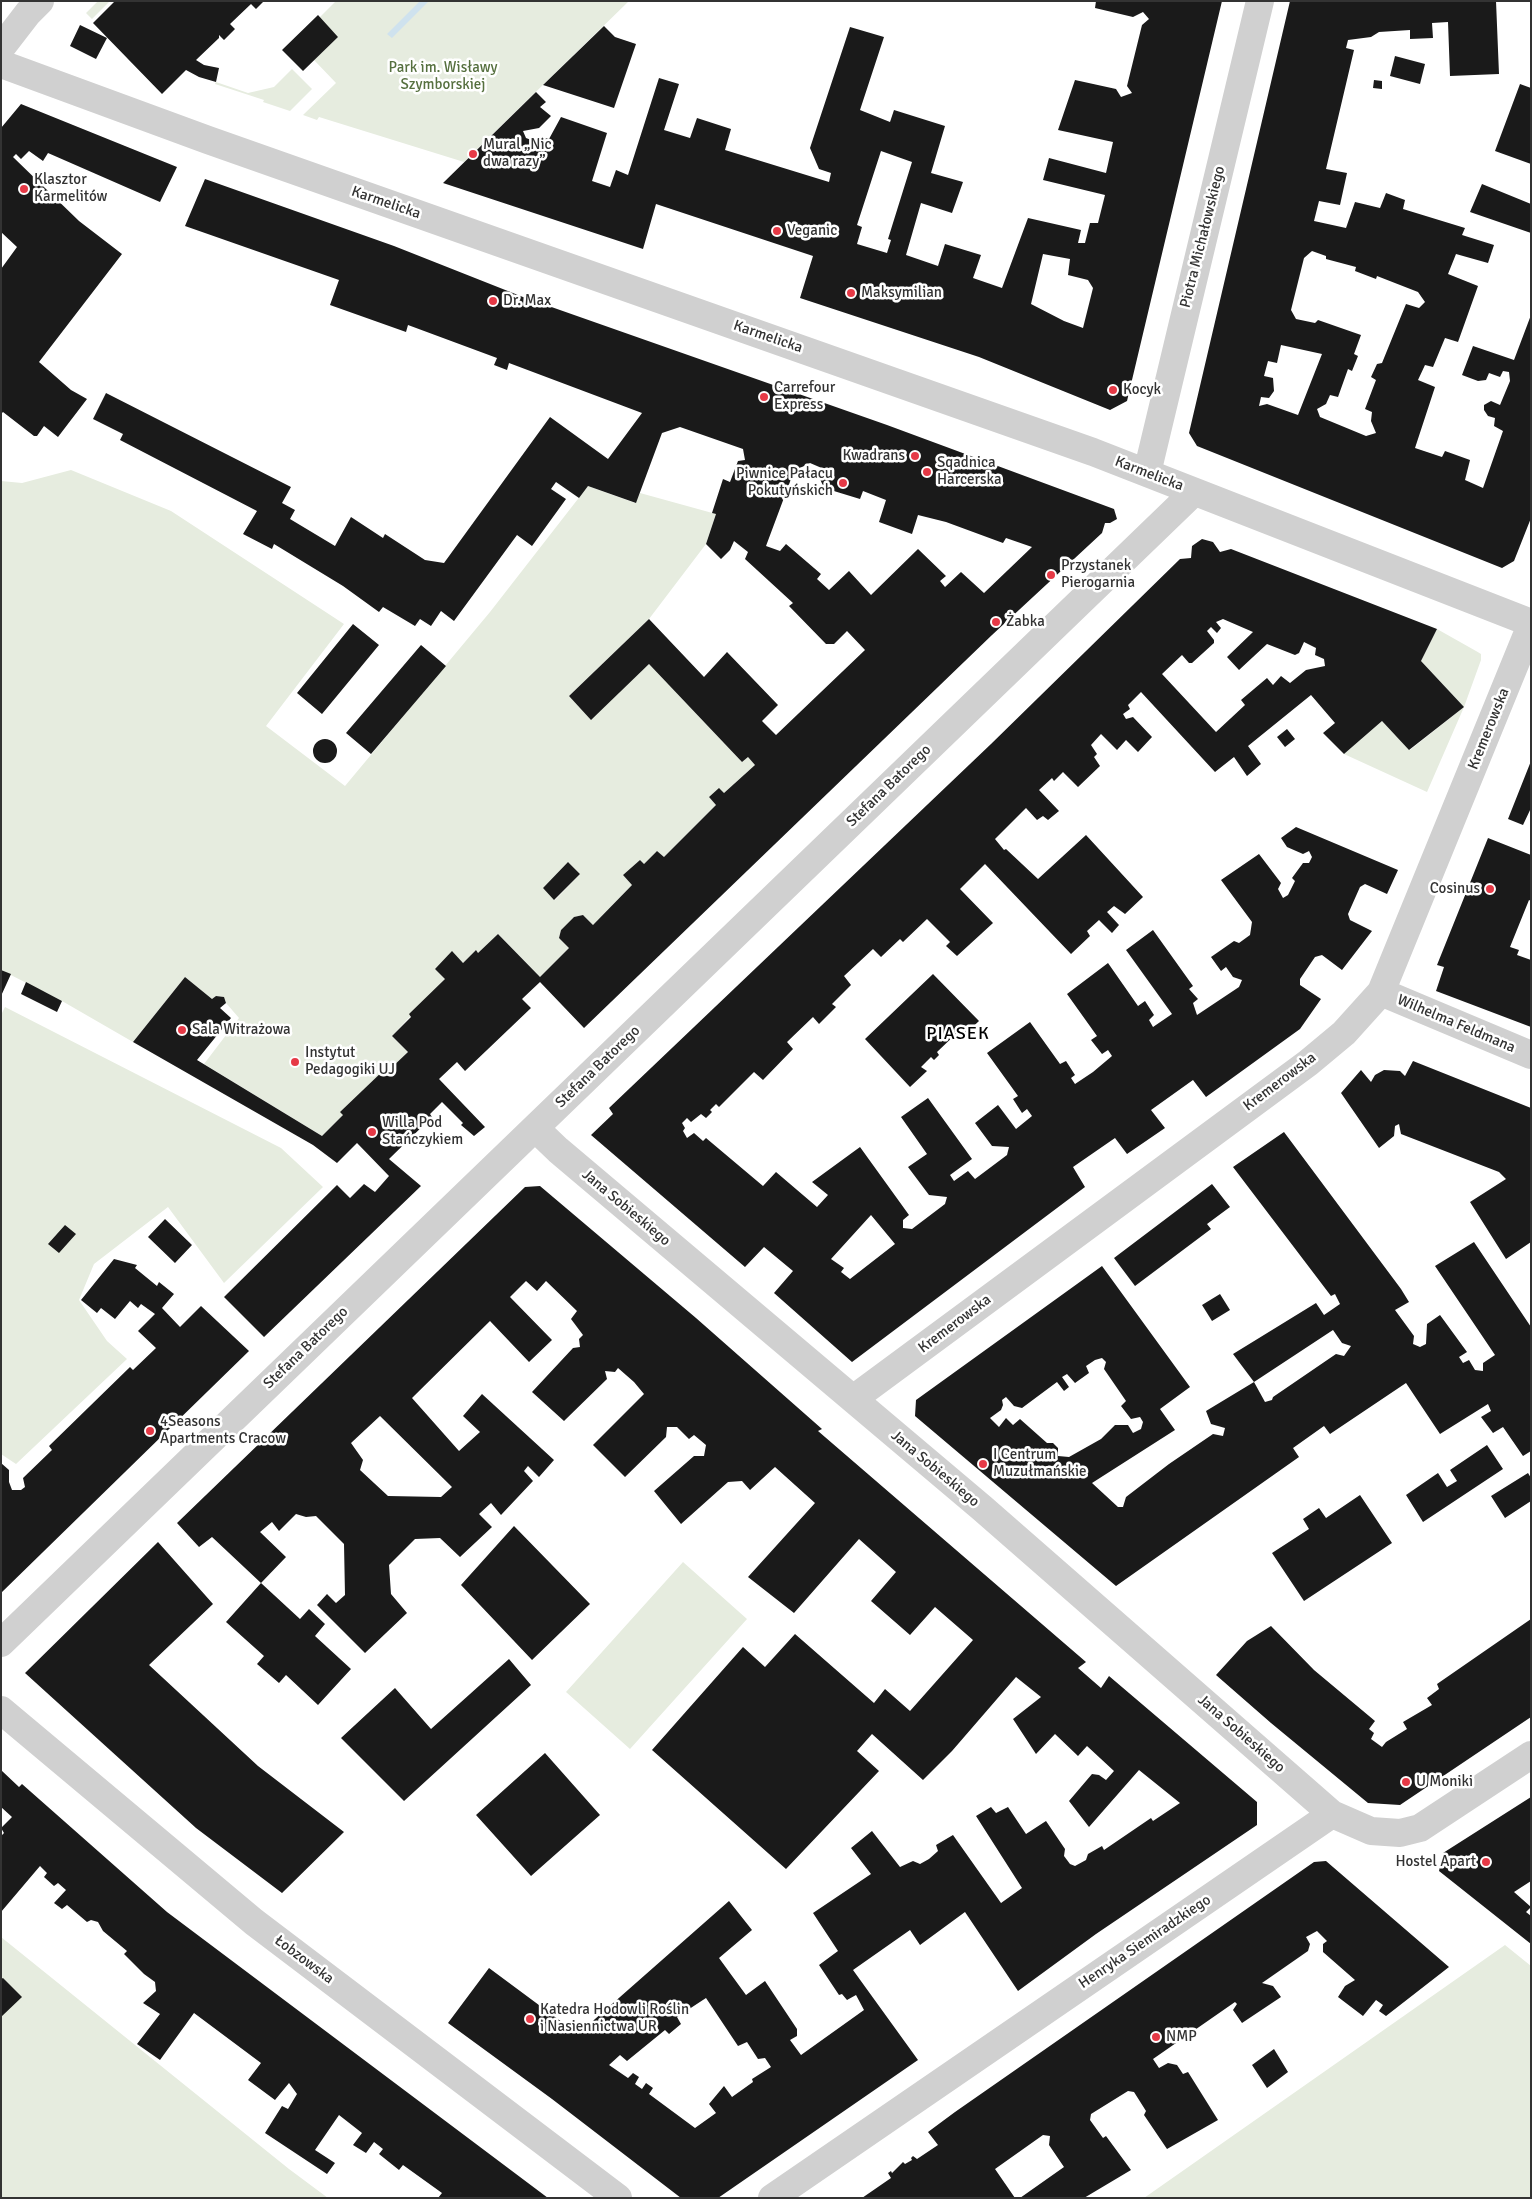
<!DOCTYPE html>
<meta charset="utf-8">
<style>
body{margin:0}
#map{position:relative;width:1532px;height:2199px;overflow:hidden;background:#fff;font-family:Signika,sans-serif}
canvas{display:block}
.frame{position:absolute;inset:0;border:2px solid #333;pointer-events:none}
</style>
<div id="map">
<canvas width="1532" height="2199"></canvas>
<div class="frame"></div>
</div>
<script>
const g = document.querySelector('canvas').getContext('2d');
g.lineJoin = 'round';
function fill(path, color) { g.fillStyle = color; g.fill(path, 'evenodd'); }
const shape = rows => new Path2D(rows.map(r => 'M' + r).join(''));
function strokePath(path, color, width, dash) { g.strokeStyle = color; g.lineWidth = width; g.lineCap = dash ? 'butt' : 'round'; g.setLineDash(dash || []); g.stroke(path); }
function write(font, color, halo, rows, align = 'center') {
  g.font = font + ' Signika,sans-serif'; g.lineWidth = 5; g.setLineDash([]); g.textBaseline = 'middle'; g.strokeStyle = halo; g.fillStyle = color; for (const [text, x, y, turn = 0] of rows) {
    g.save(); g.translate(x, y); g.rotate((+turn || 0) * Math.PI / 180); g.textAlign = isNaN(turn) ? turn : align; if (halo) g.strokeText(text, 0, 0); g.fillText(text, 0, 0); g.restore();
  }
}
fill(shape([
 [98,1,110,1,92,19,86,13],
 [336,1,629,1,464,162,319,117,317,120,303,115,336,83,314,60,338,37,319,18],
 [292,69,312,89,290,111,263,102,264,100,215,84,216,82,248,93,274,87],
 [71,470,171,511,344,624,266,726,345,786,490,612,588,486,635,503,640,493,716,514,706,544,649,619,569,696,591,719,649,664,742,762,748,757,755,765,724,793,709,797,716,805,664,857,657,851,644,864,640,860,623,875,632,885,593,925,583,915,574,917,561,930,559,938,569,948,540,977,498,934,478,953,476,950,463,963,452,952,435,969,445,979,392,1036,408,1052,389,1070,386,1068,341,1112,343,1115,322,1136,204,1064,239,1018,226,1003,223,997,216,996,212,999,185,977,133,1042,62,1001,1,970,1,481,22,483],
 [568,862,580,874,555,900,543,888],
 [1437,629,1476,651,1481,654,1481,660,1464,707,1427,792,1344,754,1382,721,1410,750,1464,707,1421,661],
 [5,1007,281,1148,323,1187,224,1283,168,1207,94,1264,79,1300,107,1341,127,1359,16,1464,1,1454,1,1015],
 [683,1562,747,1619,630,1749,566,1692],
 [1,1937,289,2169,328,2198,1,2198],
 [1505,1945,1531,1966,1531,2198,1144,2198]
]), '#e6ecdf');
fill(shape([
 [420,1,429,1,392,38,387,34]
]), '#cfe2ee');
fill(shape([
 [115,1,264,1,256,9,251,4,230,24,235,29,224,40,219,35,219,38,196,60,204,65,219,68,216,82,199,77,186,70,162,94,93,23],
 [1096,1,1222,1,1127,401,1110,410,979,357,800,298,813,256,656,204,643,249,443,183,536,92,546,102,540,107,551,116,539,128,523,131,526,138,534,141,541,137,549,139,561,117,607,133,592,181,610,187,616,170,628,175,659,78,679,84,664,130,690,138,697,118,731,129,725,150,829,182,831,173,819,169,810,148,850,27,884,37,860,110,890,122,894,110,945,126,931,173,963,182,952,213,921,203,906,255,938,266,945,244,981,255,973,278,1002,288,1028,218,1081,230,1078,243,1085,243,1090,223,1098,223,1105,195,1043,180,1049,158,1106,173,1113,142,1058,130,1075,80,1116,89,1121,97,1132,93,1127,86,1142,25,1149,19,1143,12,1133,17,1095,8],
 [881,151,912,162,888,239,891,240,887,253,857,244,862,227,857,225],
 [1043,254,1070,259,1068,275,1088,280,1093,288,1083,328,1064,321,1031,304],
 [1290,1,1496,1,1499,74,1450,76,1448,22,1432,23,1433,38,1410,39,1410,30,1379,32,1371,37,1348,40,1346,48,1354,50,1326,169,1347,173,1340,205,1319,201,1314,221,1346,228,1355,202,1380,208,1386,193,1405,200,1403,209,1465,228,1462,235,1494,245,1488,263,1456,254,1448,274,1478,286,1458,342,1445,338,1433,367,1425,365,1418,380,1435,387,1415,448,1442,457,1445,451,1470,460,1465,480,1483,488,1503,431,1494,426,1495,418,1488,416,1484,410,1484,405,1491,401,1500,405,1510,381,1509,372,1503,371,1500,377,1489,373,1486,380,1478,381,1462,375,1473,346,1514,360,1531,315,1531,518,1514,561,1502,568,1197,446,1189,433],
 [1312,251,1326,256,1326,259,1356,267,1355,271,1376,279,1377,276,1418,292,1425,302,1419,308,1406,304,1382,363,1377,364,1371,377,1376,380,1365,409,1372,412,1371,421,1376,433,1366,436,1320,417,1317,409,1326,404,1330,395,1338,397,1348,369,1352,371,1358,356,1354,354,1361,335,1318,320,1315,323,1296,319,1291,310,1304,258],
 [1281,345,1322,354,1298,415,1267,404,1259,406,1261,397,1269,398,1274,391,1273,378,1264,376,1268,361,1277,363],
 [318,15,338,37,303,71,282,50],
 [80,25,107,38,96,59,70,46],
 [604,26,615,37,636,44,614,108,543,85],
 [1395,56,1425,64,1420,84,1390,76],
 [1374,80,1382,81,1382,89,1373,88],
 [1520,84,1531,88,1531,164,1495,151],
 [21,104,177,167,160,202,48,153,43,161,29,151,21,159,16,154,13,157,79,221,122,254,39,362,71,390,87,399,58,437,44,426,37,436,34,436,3,412,1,414,1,269,17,247,1,232,1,128],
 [205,179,394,246,523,297,887,425,1114,509,1117,519,1110,523,1105,523,1102,533,992,635,584,1028,540,982,522,999,531,1008,465,1071,457,1062,439,1079,485,1127,474,1136,461,1125,463,1123,442,1102,430,1114,432,1117,389,1159,421,1186,264,1337,224,1297,337,1185,350,1198,364,1184,375,1192,389,1176,357,1143,337,1163,313,1145,133,1042,185,977,212,999,216,996,224,997,226,1003,220,1008,231,1018,197,1060,322,1136,343,1115,340,1112,386,1068,389,1070,408,1052,392,1036,411,1017,409,1014,445,979,435,969,452,951,463,963,476,950,478,953,498,934,540,977,569,948,559,938,561,930,574,917,583,915,593,925,632,885,623,875,640,860,644,864,657,851,664,857,716,805,709,797,719,788,724,793,755,765,748,757,742,762,649,664,591,720,569,696,649,619,704,677,727,652,778,705,762,721,776,735,865,650,847,631,834,644,826,644,789,606,793,603,745,559,748,552,734,541,730,550,721,559,706,544,716,514,712,513,723,479,730,482,738,461,745,460,743,449,680,427,662,433,636,503,588,486,579,498,556,482,551,489,566,499,532,546,517,535,454,621,441,611,431,626,420,619,415,626,383,607,379,612,343,586,274,544,272,549,243,534,257,511,120,440,123,434,93,419,106,393,291,487,282,503,295,510,290,519,335,546,351,517,383,538,385,534,425,560,444,563,550,417,608,459,642,413,509,363,507,370,494,365,497,358,408,325,406,332,330,305,339,280,185,226],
 [810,463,824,469,820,479,824,488,860,499,863,491,886,500,879,522,912,534,918,515,946,522,1003,543,1006,538,1032,547,984,593,961,572,945,587,940,581,946,576,918,549,871,595,849,571,829,590,817,579,821,574,786,544,780,551,766,546,794,471],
 [1482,184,1531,204,1531,233,1470,212],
 [1202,539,1213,542,1220,552,1231,549,1437,629,1421,661,1464,707,1409,750,1382,721,1344,754,1323,733,1335,723,1311,695,1248,746,1261,764,1247,776,1234,757,1215,772,1141,692,1128,705,1130,709,1123,714,1126,719,1133,717,1152,737,1138,752,1126,740,1117,750,1101,734,1091,745,1097,754,1094,757,1100,766,1078,787,1063,772,1054,781,1052,778,1039,790,1059,811,1048,820,1043,816,1037,820,1026,808,995,839,1004,850,1006,849,1038,879,1086,835,1143,897,1125,914,1114,906,1107,912,1119,925,1112,933,1099,920,1087,931,1090,936,1071,954,985,864,960,889,993,923,957,956,946,946,950,942,927,919,903,942,900,939,881,957,873,949,844,976,851,985,832,1004,836,1007,819,1024,813,1017,787,1042,793,1049,763,1080,754,1072,719,1107,716,1104,710,1110,712,1112,706,1118,701,1114,691,1122,687,1118,682,1123,685,1128,683,1131,687,1138,694,1133,703,1141,706,1138,763,1186,776,1172,817,1207,828,1195,812,1182,860,1147,909,1215,903,1220,903,1228,912,1229,945,1204,947,1197,929,1195,908,1167,927,1154,901,1117,928,1098,972,1159,950,1175,954,1181,968,1171,975,1179,1007,1155,1009,1147,992,1146,975,1123,998,1105,1016,1129,1032,1116,1027,1109,1022,1113,1013,1099,1018,1096,987,1053,1030,1022,1060,1064,1066,1061,1075,1075,1071,1078,1075,1084,1093,1072,1112,1056,1108,1050,1102,1054,1091,1040,1097,1036,1067,994,1108,963,1138,1006,1145,1001,1154,1015,1149,1020,1153,1027,1172,1014,1126,950,1153,930,1193,986,1189,989,1198,999,1193,1003,1197,1015,1239,987,1242,980,1233,977,1226,967,1221,971,1211,957,1234,941,1239,943,1250,935,1252,922,1221,880,1259,854,1281,883,1278,889,1283,898,1288,895,1295,881,1292,878,1303,863,1309,863,1312,857,1309,851,1303,854,1287,847,1281,838,1296,827,1398,870,1387,894,1365,884,1360,887,1348,914,1350,920,1372,931,1342,970,1322,955,1315,957,1300,979,1300,985,1321,999,1300,1029,1206,1097,1193,1080,1151,1110,1165,1128,1127,1154,1115,1138,1073,1167,1085,1187,852,1362,774,1293,793,1271,764,1247,745,1267,591,1135,613,1114,609,1108,991,744,1180,559,1191,558,1192,546],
 [1223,619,1253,632,1227,657,1239,670,1267,644,1295,655,1299,653,1304,642,1316,648,1315,655,1324,659,1325,666,1306,670,1290,683,1281,676,1273,685,1267,678,1241,700,1245,705,1216,732,1162,674,1182,655,1189,663,1192,663,1214,643,1214,640,1207,631,1211,627,1217,633,1221,628,1216,622],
 [871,1215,895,1244,850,1279,841,1272,844,1268,831,1259],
 [353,624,379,645,322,714,297,693],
 [421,645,446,666,371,754,346,733],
 [1287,729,1295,739,1285,747,1277,737],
 '313 751a12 12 0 1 1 24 0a12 12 0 1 1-24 0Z',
 [1531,761,1531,808,1523,825,1508,819],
 [1488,838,1531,855,1531,901,1529,900,1510,947,1519,950,1517,955,1531,960,1531,1027,1436,991,1444,967,1437,965],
 [568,862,580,874,554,900,543,888],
 [1,970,11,974,1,996],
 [933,974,979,1021,962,1037,958,1032,937,1052,939,1055,934,1060,931,1057,921,1067,927,1071,910,1087,865,1039],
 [26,982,62,1001,57,1012,21,994],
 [1413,1061,1531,1108,1531,1242,1506,1259,1470,1202,1506,1179,1499,1172,1401,1134,1399,1124,1395,1126,1394,1136,1379,1148,1341,1093,1361,1070,1371,1082,1375,1075,1384,1070,1400,1071,1405,1076],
 [1284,1132,1401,1289,1409,1302,1395,1310,1414,1336,1413,1344,1420,1347,1426,1344,1427,1324,1440,1315,1467,1352,1459,1357,1463,1363,1469,1360,1475,1370,1483,1371,1483,1363,1495,1355,1435,1266,1474,1242,1531,1327,1531,1451,1523,1456,1503,1427,1493,1433,1481,1417,1491,1411,1488,1404,1440,1434,1406,1383,1330,1434,1324,1426,1293,1448,1299,1457,1116,1586,915,1416,916,1400,1102,1266,1190,1387,1160,1409,1175,1430,1092,1483,1118,1507,1123,1507,1126,1497,1169,1464,1213,1434,1223,1436,1225,1428,1211,1424,1206,1411,1254,1382,1265,1402,1272,1400,1273,1397,1336,1354,1344,1356,1351,1346,1342,1343,1333,1330,1254,1382,1233,1354,1316,1303,1324,1315,1340,1304,1335,1294,1331,1296,1233,1167],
 [1102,1358,1106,1362,1104,1369,1126,1401,1121,1406,1131,1419,1140,1417,1143,1422,1141,1429,1133,1433,1128,1425,1115,1425,1101,1439,1069,1457,1058,1456,1058,1448,1053,1443,1047,1443,1020,1419,1013,1425,1006,1418,999,1427,990,1418,1001,1410,1003,1405,1002,1400,1006,1397,1014,1406,1022,1408,1057,1382,1064,1391,1069,1387,1062,1377,1067,1374,1075,1383,1089,1373,1086,1366,1095,1360],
 [1212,1184,1230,1207,1207,1224,1211,1229,1135,1286,1114,1258],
 [540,1186,696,1318,822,1429,818,1431,1086,1662,1078,1668,1101,1688,1109,1676,1257,1802,1257,1825,1096,1934,1018,1991,965,1912,920,1945,910,1930,853,1970,918,2060,718,2198,681,2198,552,2099,448,2023,489,1968,578,2034,729,1901,752,1930,719,1958,746,1995,765,1981,797,2029,797,2036,790,2040,801,2055,864,2010,856,1995,847,2000,842,1994,839,1995,819,1965,838,1951,813,1913,871,1874,851,1848,872,1831,900,1867,913,1861,920,1864,929,1859,938,1851,936,1845,953,1835,1001,1903,1022,1888,976,1816,991,1807,996,1813,1008,1807,1026,1834,1046,1821,1065,1849,1064,1856,1070,1864,1075,1866,1086,1860,1088,1854,1102,1846,1104,1850,1151,1818,1153,1821,1180,1803,1139,1770,1089,1827,1069,1801,1092,1774,1099,1775,1106,1780,1114,1771,1087,1746,1078,1756,1055,1734,1036,1754,1013,1719,1041,1697,1016,1677,952,1751,923,1780,872,1734,857,1751,879,1771,786,1869,652,1750,743,1647,765,1667,795,1634,874,1703,885,1689,910,1711,973,1640,935,1607,910,1635,871,1601,896,1572,859,1539,794,1613,748,1577,815,1503,775,1467,750,1490,742,1481,728,1482,681,1524,654,1491,694,1456,704,1456,706,1445,694,1435,689,1439,677,1427,667,1427,666,1437,625,1477,593,1445,644,1394,634,1382,618,1368,615,1372,605,1371,607,1379,564,1421,532,1392,573,1348,580,1347,579,1339,583,1335,571,1319,577,1311,546,1281,537,1291,526,1281,510,1297,552,1340,529,1362,490,1321,412,1398,459,1451,480,1432,463,1416,482,1394,554,1460,539,1477,528,1466,524,1471,533,1481,501,1515,491,1503,479,1514,492,1527,460,1557,440,1538,415,1539,389,1565,391,1594,407,1613,365,1653,317,1605,327,1594,336,1603,345,1595,344,1544,316,1516,306,1517,296,1514,279,1531,272,1522,260,1532,286,1557,261,1583,212,1537,199,1547,177,1523,525,1187],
 [380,1416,452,1487,441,1497,388,1496,360,1470,363,1460,351,1443],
 [706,1998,738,2046,747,2042,758,2059,765,2058,771,2067,752,2079,753,2082,732,2097,724,2086,709,2104,716,2113,695,2128,649,2094,653,2088,646,2083,642,2089,635,2084,639,2077,633,2073,628,2078,609,2065,620,2055,627,2061,665,2030,669,2034,681,2024,677,2017],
 [165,1219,192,1245,175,1263,148,1237],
 [65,1225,76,1234,59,1253,48,1244],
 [114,1259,137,1265,135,1268,157,1286,159,1282,174,1294,162,1308,180,1327,201,1306,249,1351,1,1593,1,1463,9,1470,9,1482,12,1490,21,1490,25,1487,23,1478,52,1450,49,1446,130,1367,133,1370,156,1348,138,1331,155,1314,141,1304,138,1308,130,1301,115,1319,101,1308,97,1313,81,1300],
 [1220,1294,1230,1310,1212,1321,1202,1305],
 [1487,1445,1503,1469,1423,1522,1406,1495,1438,1473,1447,1487,1457,1481,1450,1470],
 [1528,1473,1531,1478,1531,1501,1505,1518,1491,1496],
 [1360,1495,1392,1543,1304,1601,1272,1553,1309,1529,1303,1519,1319,1508,1326,1518],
 [514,1526,590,1604,532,1660,461,1585],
 [158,1542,213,1604,149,1665,258,1766,344,1832,282,1893,196,1828,25,1673],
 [261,1583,300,1619,309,1609,325,1624,315,1636,351,1669,318,1705,286,1675,279,1683,257,1664,264,1656,226,1622],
 [1531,1619,1531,1717,1400,1805,1368,1803,1271,1723,1216,1675,1247,1641,1271,1626,1314,1670,1375,1721,1369,1729,1374,1733,1371,1739,1382,1747,1386,1742,1407,1729,1403,1722,1432,1705,1427,1698,1439,1689,1437,1684],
 [509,1659,531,1685,404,1801,341,1738,395,1688,431,1729],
 [545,1753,600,1815,531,1876,476,1815],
 [1,1770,19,1787,22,1784,167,1912,548,2198,438,2198,442,2193,403,2165,399,2170,379,2154,383,2149,374,2142,366,2153,353,2145,362,2133,339,2115,315,2150,335,2163,327,2174,265,2133,282,2106,288,2109,297,2094,289,2083,275,2100,248,2080,261,2063,194,2013,160,2060,137,2044,160,2014,143,2003,156,1991,155,1982,144,1974,124,1954,127,1951,103,1931,98,1922,91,1920,87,1922,67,1905,62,1909,54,1903,66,1890,58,1883,54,1886,44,1877,47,1873,40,1866,1,1912,1,1836,4,1833,1,1828,12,1817,1,1807],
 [1531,1797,1531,1881,1514,1892,1531,1907,1526,1912,1531,1916,1531,1944,1439,1871,1443,1853],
 [1326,1861,1449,1967,1386,2016,1379,2011,1383,2005,1376,2000,1363,2016,1338,1997,1345,1986,1355,1980,1323,1952,1323,1944,1327,1941,1317,1931,1306,1937,1310,1944,1308,1951,1262,1983,1273,1986,1281,1997,1242,2023,1233,2010,1237,2004,1235,2002,1153,2059,1159,2068,1168,2063,1177,2065,1183,2074,1188,2072,1218,2120,1167,2149,1144,2115,1146,2111,1134,2092,1128,2091,1091,2114,1090,2120,1103,2138,1106,2136,1131,2170,1084,2198,1020,2198,1064,2167,1049,2145,1050,2136,1043,2135,995,2169,1015,2198,862,2198,891,2178,888,2173,891,2171,892,2173,903,2162,905,2164,912,2160,911,2158,913,2156,917,2159,938,2145,928,2132,955,2112,1314,1862],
 [3,1978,22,1997,1,2017,1,1979],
 [1274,2049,1288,2072,1267,2088,1252,2065]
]), '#1a1a1a');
strokePath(shape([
 [1,48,28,13,40,1],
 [1,64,208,140,1093,452,1531,623],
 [1147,473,1260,1],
 [1381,992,1531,1055],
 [535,1128,558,1150,982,1508,1332,1814,1371,1831,1400,1833,1420,1828,1531,1755],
 [853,1399,1308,1063,1344,1033,1381,992,1531,625],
 [1,1643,1194,492],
 [1,1710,254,1922,618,2198],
 [772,2198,1332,1814]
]), '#d0d0d0', 28);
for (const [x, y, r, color] of [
 [473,154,5,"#e63946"],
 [24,189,5,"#e63946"],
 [777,231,5,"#e63946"],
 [851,293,5,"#e63946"],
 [493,301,5,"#e63946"],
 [1113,390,5,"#e63946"],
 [764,397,5,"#e63946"],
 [915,456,5,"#e63946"],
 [927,472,5,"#e63946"],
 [843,483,5,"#e63946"],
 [1051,575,5,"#e63946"],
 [996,622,5,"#e63946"],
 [1490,889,5,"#e63946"],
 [182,1030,5,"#e63946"],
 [295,1062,5,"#e63946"],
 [372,1132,5,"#e63946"],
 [150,1431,5,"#e63946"],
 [983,1464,5,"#e63946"],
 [1406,1782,5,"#e63946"],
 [1486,1862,5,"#e63946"],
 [530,2019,5,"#e63946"],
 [1156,2037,5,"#e63946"]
]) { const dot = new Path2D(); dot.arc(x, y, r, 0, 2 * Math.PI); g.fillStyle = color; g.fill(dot); strokePath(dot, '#fff', 2); }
write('15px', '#56703f', '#fff', [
 ["Park im. Wisławy",443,68],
 ["Szymborskiej",443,85]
]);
write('15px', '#333', '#fff', [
 ["Mural „Nic",483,145],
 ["dwa razy”",483,162],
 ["Klasztor",34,180],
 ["Karmelitów",34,197],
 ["Veganic",787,231],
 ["Maksymilian",861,293],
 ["Dr. Max",503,301],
 ["Carrefour",774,388],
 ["Express",774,405],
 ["Kocyk",1123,390],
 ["Kwadrans",905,456,"right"],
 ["Sqadnica",937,463],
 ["Harcerska",937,480],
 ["Piwnice Pałacu",833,474,"right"],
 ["Pokutyńskich",833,491,"right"],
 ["Przystanek",1061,566],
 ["Pierogarnia",1061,583],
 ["Żabka",1006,622],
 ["Cosinus",1480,889,"right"],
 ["Sala Witrażowa",192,1030],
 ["Instytut",305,1053],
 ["Pedagogiki UJ",305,1070],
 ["Willa Pod",382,1123],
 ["Stańczykiem",382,1140],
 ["4Seasons",160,1422],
 ["Apartments Cracow",160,1439],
 ["I Centrum",993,1455],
 ["Muzułmańskie",993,1472],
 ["U Moniki",1416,1782],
 ["Hostel Apart",1476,1862,"right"],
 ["Katedra Hodowli Roślin",540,2010],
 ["i Nasiennictwa UR",540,2027],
 ["NMP",1166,2037]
], 'left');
write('15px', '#333', '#fff', [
 ["Karmelicka",386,203,19],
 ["Piotra Michałowskiego",1203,237,-76],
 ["Karmelicka",768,337,19],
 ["Karmelicka",1149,474,21],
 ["Kremerowska",1489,729,-68],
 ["Stefana Batorego",889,786,-44],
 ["Wilhelma Feldmana",1456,1024,23],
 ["Stefana Batorego",598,1067,-44],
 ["Kremerowska",1280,1082,-37],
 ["Jana Sobieskiego",626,1208,40],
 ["Kremerowska",955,1324,-37],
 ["Stefana Batorego",306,1348,-44],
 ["Jana Sobieskiego",935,1469,40],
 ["Jana Sobieskiego",1241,1734,41],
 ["Henryka Siemiradzkiego",1145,1942,-34],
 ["Łobzowska",304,1960,37]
]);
g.letterSpacing = '1px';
write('18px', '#000', '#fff', [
 ["PIASEK",958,1034]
]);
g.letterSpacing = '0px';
</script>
